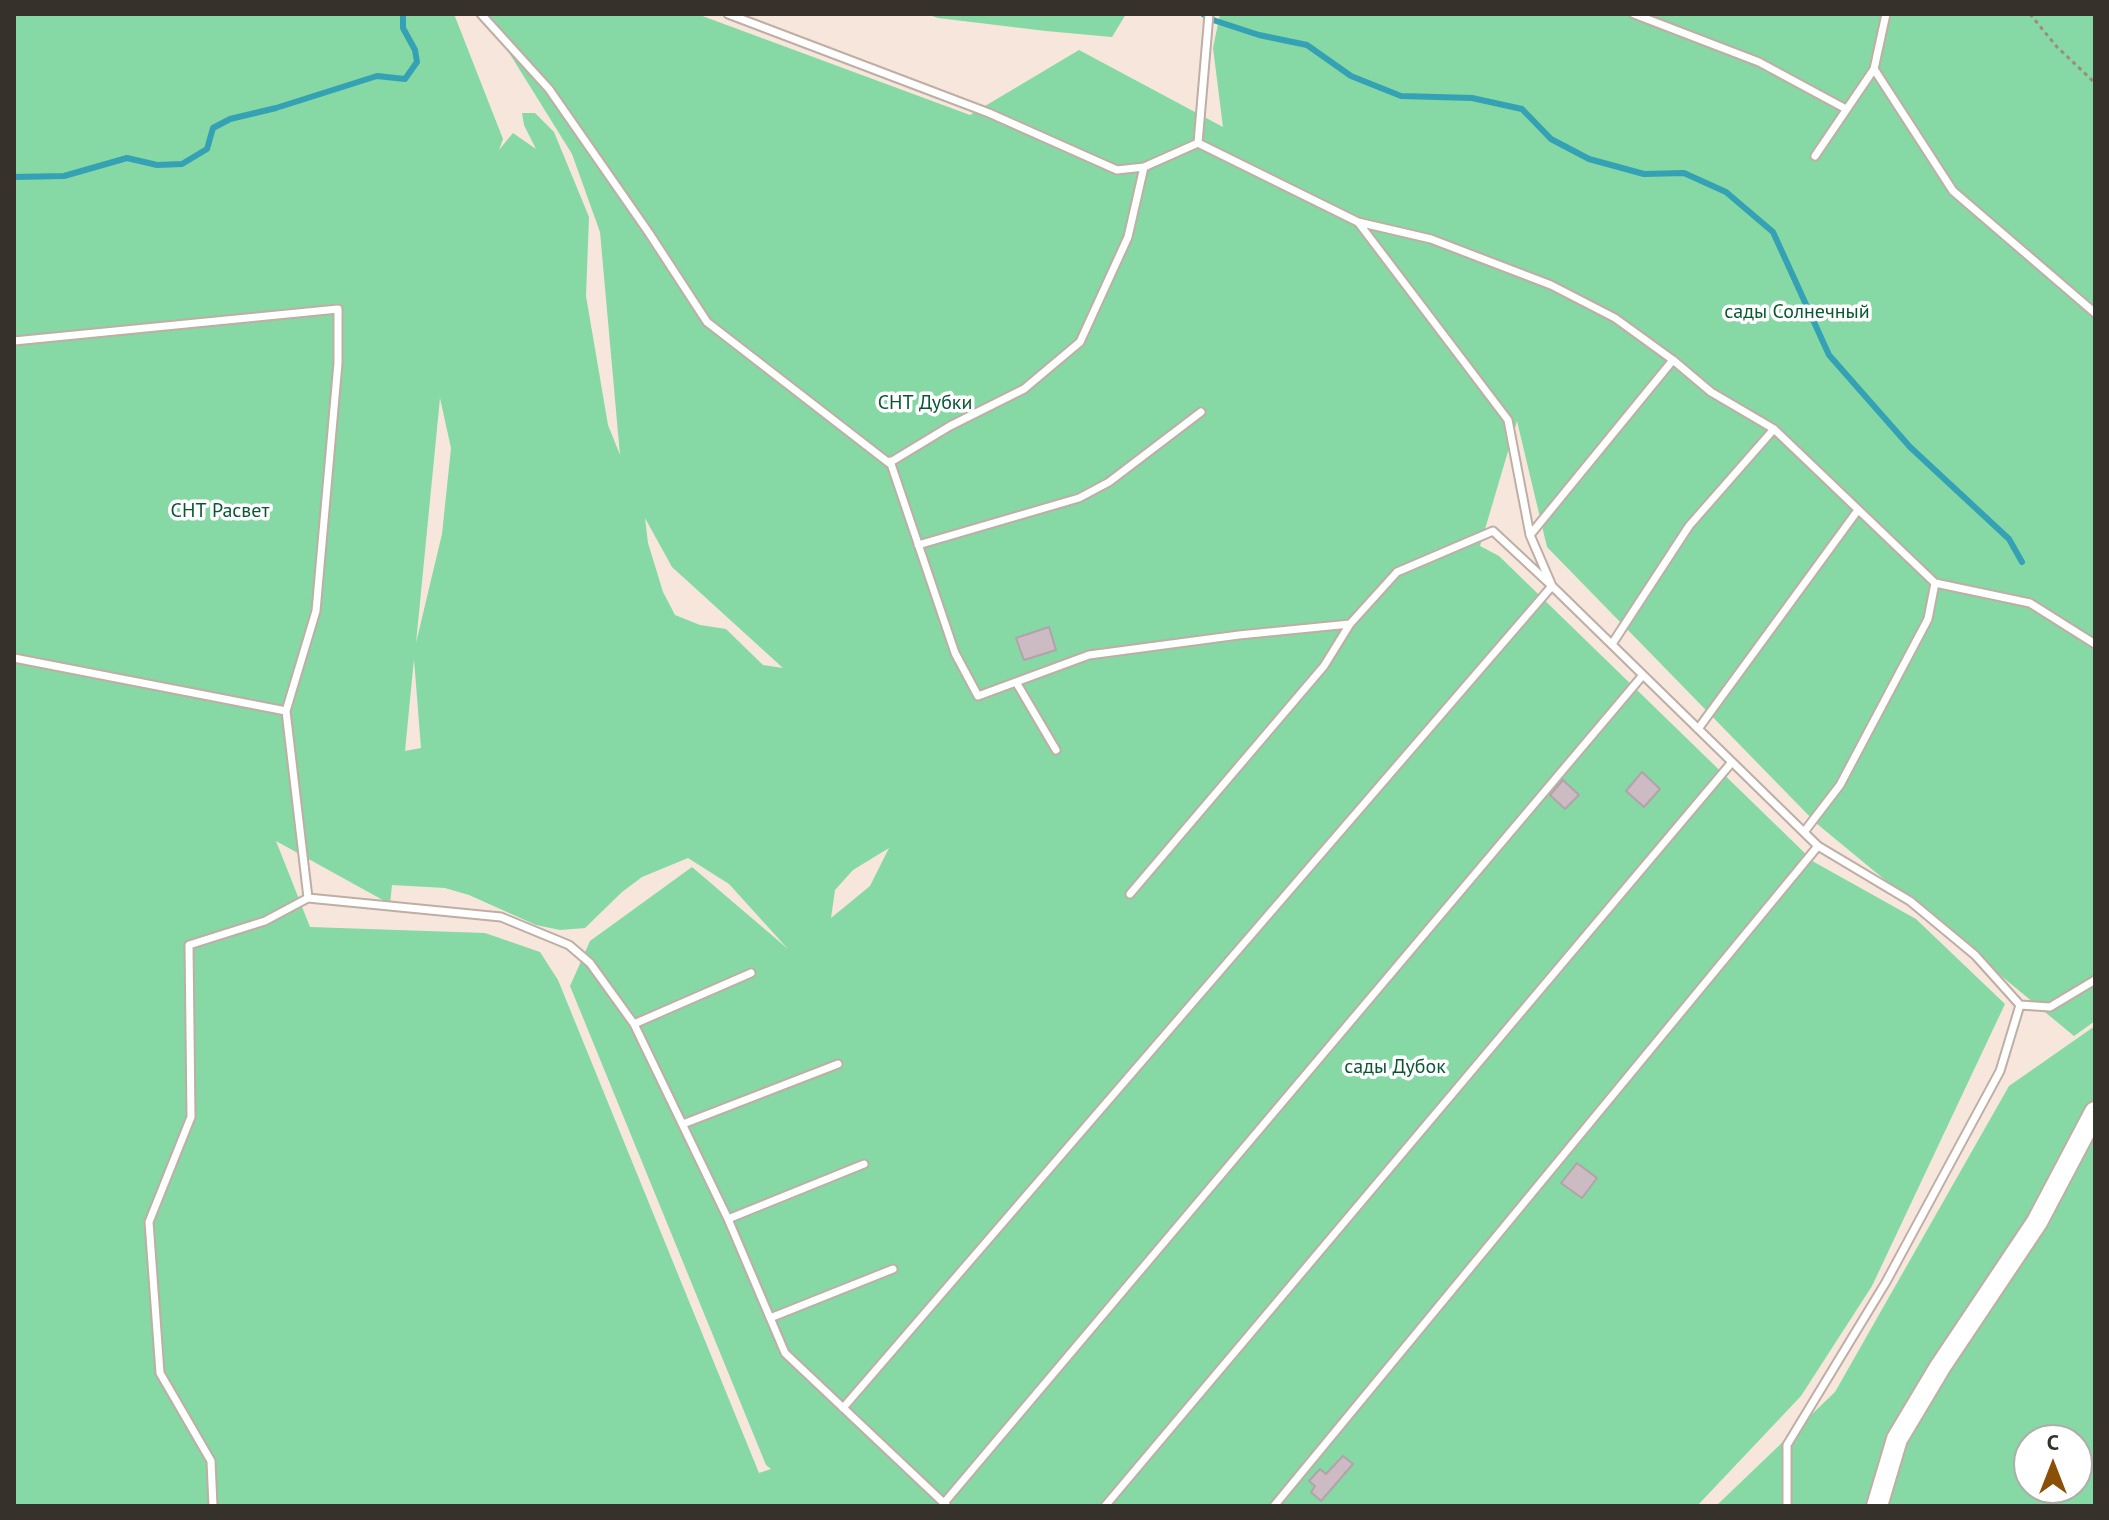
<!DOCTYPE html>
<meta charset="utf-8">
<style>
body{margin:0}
#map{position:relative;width:2109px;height:1520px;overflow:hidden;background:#f7e6db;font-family:"PT Sans",sans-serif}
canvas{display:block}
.frame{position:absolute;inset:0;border:16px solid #37312c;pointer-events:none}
.north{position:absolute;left:2013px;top:1424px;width:80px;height:80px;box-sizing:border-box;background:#fff;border:2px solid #afadab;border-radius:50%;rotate:0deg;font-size:22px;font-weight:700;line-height:32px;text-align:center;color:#37312c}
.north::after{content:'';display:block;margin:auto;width:28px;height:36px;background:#8a5106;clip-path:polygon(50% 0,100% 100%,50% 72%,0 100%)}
</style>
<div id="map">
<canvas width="2109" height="1520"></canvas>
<div class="frame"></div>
<div class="north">С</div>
</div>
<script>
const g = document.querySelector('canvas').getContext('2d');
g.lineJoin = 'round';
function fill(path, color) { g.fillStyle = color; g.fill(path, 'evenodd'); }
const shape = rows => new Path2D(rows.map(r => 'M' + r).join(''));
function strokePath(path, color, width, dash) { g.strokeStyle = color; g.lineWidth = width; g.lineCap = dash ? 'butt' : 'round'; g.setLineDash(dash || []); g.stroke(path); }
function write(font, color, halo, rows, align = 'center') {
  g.font = font + ' "PT Sans",sans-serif'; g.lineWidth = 7; g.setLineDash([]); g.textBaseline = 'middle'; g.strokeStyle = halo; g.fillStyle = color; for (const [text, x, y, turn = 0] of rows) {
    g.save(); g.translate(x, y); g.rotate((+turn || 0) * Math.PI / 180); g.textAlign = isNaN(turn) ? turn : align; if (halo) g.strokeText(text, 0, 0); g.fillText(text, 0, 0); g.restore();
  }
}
fill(shape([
 [14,14,454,14,503,139,499,150,513,133,536,149,524,125,522,113,535,113,554,132,589,217,586,296,608,425,620,455,600,232,572,154,485,14,697,14,970,115,1079,50,1223,127,1213,48,1220,14,2095,14,2095,1021,2074,1036,1816,823,1547,547,1517,421,1480,546,1499,556,1814,862,1916,919,2005,1004,1872,1286,1801,1396,1697,1506,14,1506],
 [440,398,451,448,442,534,416,643],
 [645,518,672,567,783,668,763,665,726,629,700,625,675,615,663,592,648,543],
 [414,659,421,748,405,751],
 [276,841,390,904,392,885,445,888,469,895,536,925,560,930,585,928,622,892,642,877,688,858,729,884,788,949,692,867,590,941,570,986,766,1465,771,1469,759,1473,558,980,540,952,485,933,310,927],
 [889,848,870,886,831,918,835,890,853,870],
 [926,14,1126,14,1112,37,1046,31,938,18],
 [2095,1026,2095,1506,1716,1506,1835,1392,2009,1086],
 [2029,1440,2077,1440,2077,1488,2029,1488]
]), '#86d8a4');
strokePath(shape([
 [1203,14,1210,19,1259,35,1307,45,1351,76,1401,96,1472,98,1522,109,1551,139,1589,159,1644,174,1684,173,1726,192,1773,232,1829,355,1910,447,2009,539,2022,562],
 [14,177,64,176,127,158,157,165,182,164,207,149,213,128,230,119,276,108,377,76,405,79,417,62,415,50,403,28,403,14]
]), '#34a2b4', 6);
const building = shape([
 [1049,627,1056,650,1024,660,1016,638,1049,627],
 [1642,772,1660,789,1644,807,1626,791,1642,772],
 [1563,780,1579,795,1565,809,1550,795,1563,780],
 [1577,1163,1597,1178,1582,1198,1561,1183,1577,1163],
 [1343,1456,1353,1464,1321,1501,1311,1492,1315,1486,1309,1481,1320,1469,1326,1474,1343,1456]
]);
fill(building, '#cdbbc4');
strokePath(building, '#b3a2aa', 2);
const lane = shape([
 [481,14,549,89,649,233,707,322,889,463,950,426,1024,389,1080,342,1128,237,1144,167],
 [728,14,989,113,1117,170,1144,167,1198,143],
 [1209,14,1198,143,1358,222,1508,420,1530,535,1552,586,1818,846,1910,901,1975,955,2020,1005,2000,1071,1886,1282,1787,1445,1787,1506],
 [1634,14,1759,62,1846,109],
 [1874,69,1953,191,2095,313],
 [1815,156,1874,69,1886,14],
 [1358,222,1431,239,1551,285,1615,318,1673,360,1711,392,1774,429,1935,583,2030,603,2095,644],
 [14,341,338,309,338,363,316,611,286,711],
 [1530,535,1673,360],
 [918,545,1079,498,1109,482,1201,412],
 [1612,644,1689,526,1774,429],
 [14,658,286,711,308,898],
 [1016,682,1056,750],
 [1698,729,1858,510],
 [1804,832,1840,785,1928,619,1935,583],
 [1130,894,1324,666,1350,624],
 [2020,1005,2050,1007,2095,980],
 [634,1024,751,973],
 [683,1124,838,1064],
 [728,1219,864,1164],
 [770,1318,893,1269],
 [843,1408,1552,586,1493,531,1397,572,1350,624,1239,635,1089,655,978,696,955,653,890,461],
 [944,1503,1643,675],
 [213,1506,211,1461,160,1373,149,1222,191,1117,189,945,265,921,308,898,501,917,569,945,590,963,634,1024,728,1219,785,1353,947,1506],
 [1105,1506,1732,762],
 [1274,1506,1818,846]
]);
const secondary = shape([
 [1877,1506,1897,1439,1940,1367,2037,1222,2095,1112]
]);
strokePath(lane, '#beaea4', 11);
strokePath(secondary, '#beaea4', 24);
strokePath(shape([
 [2030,14,2057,47,2095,83]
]), '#998d85', 3, [4, 4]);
strokePath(lane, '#fff', 7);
strokePath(secondary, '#fff', 20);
write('20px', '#075832', '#fff', [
 ["сады Солнечный",1797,312],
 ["СНТ Дубки",925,403],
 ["СНТ Расвет",220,511],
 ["сады Дубок",1395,1067]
]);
</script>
